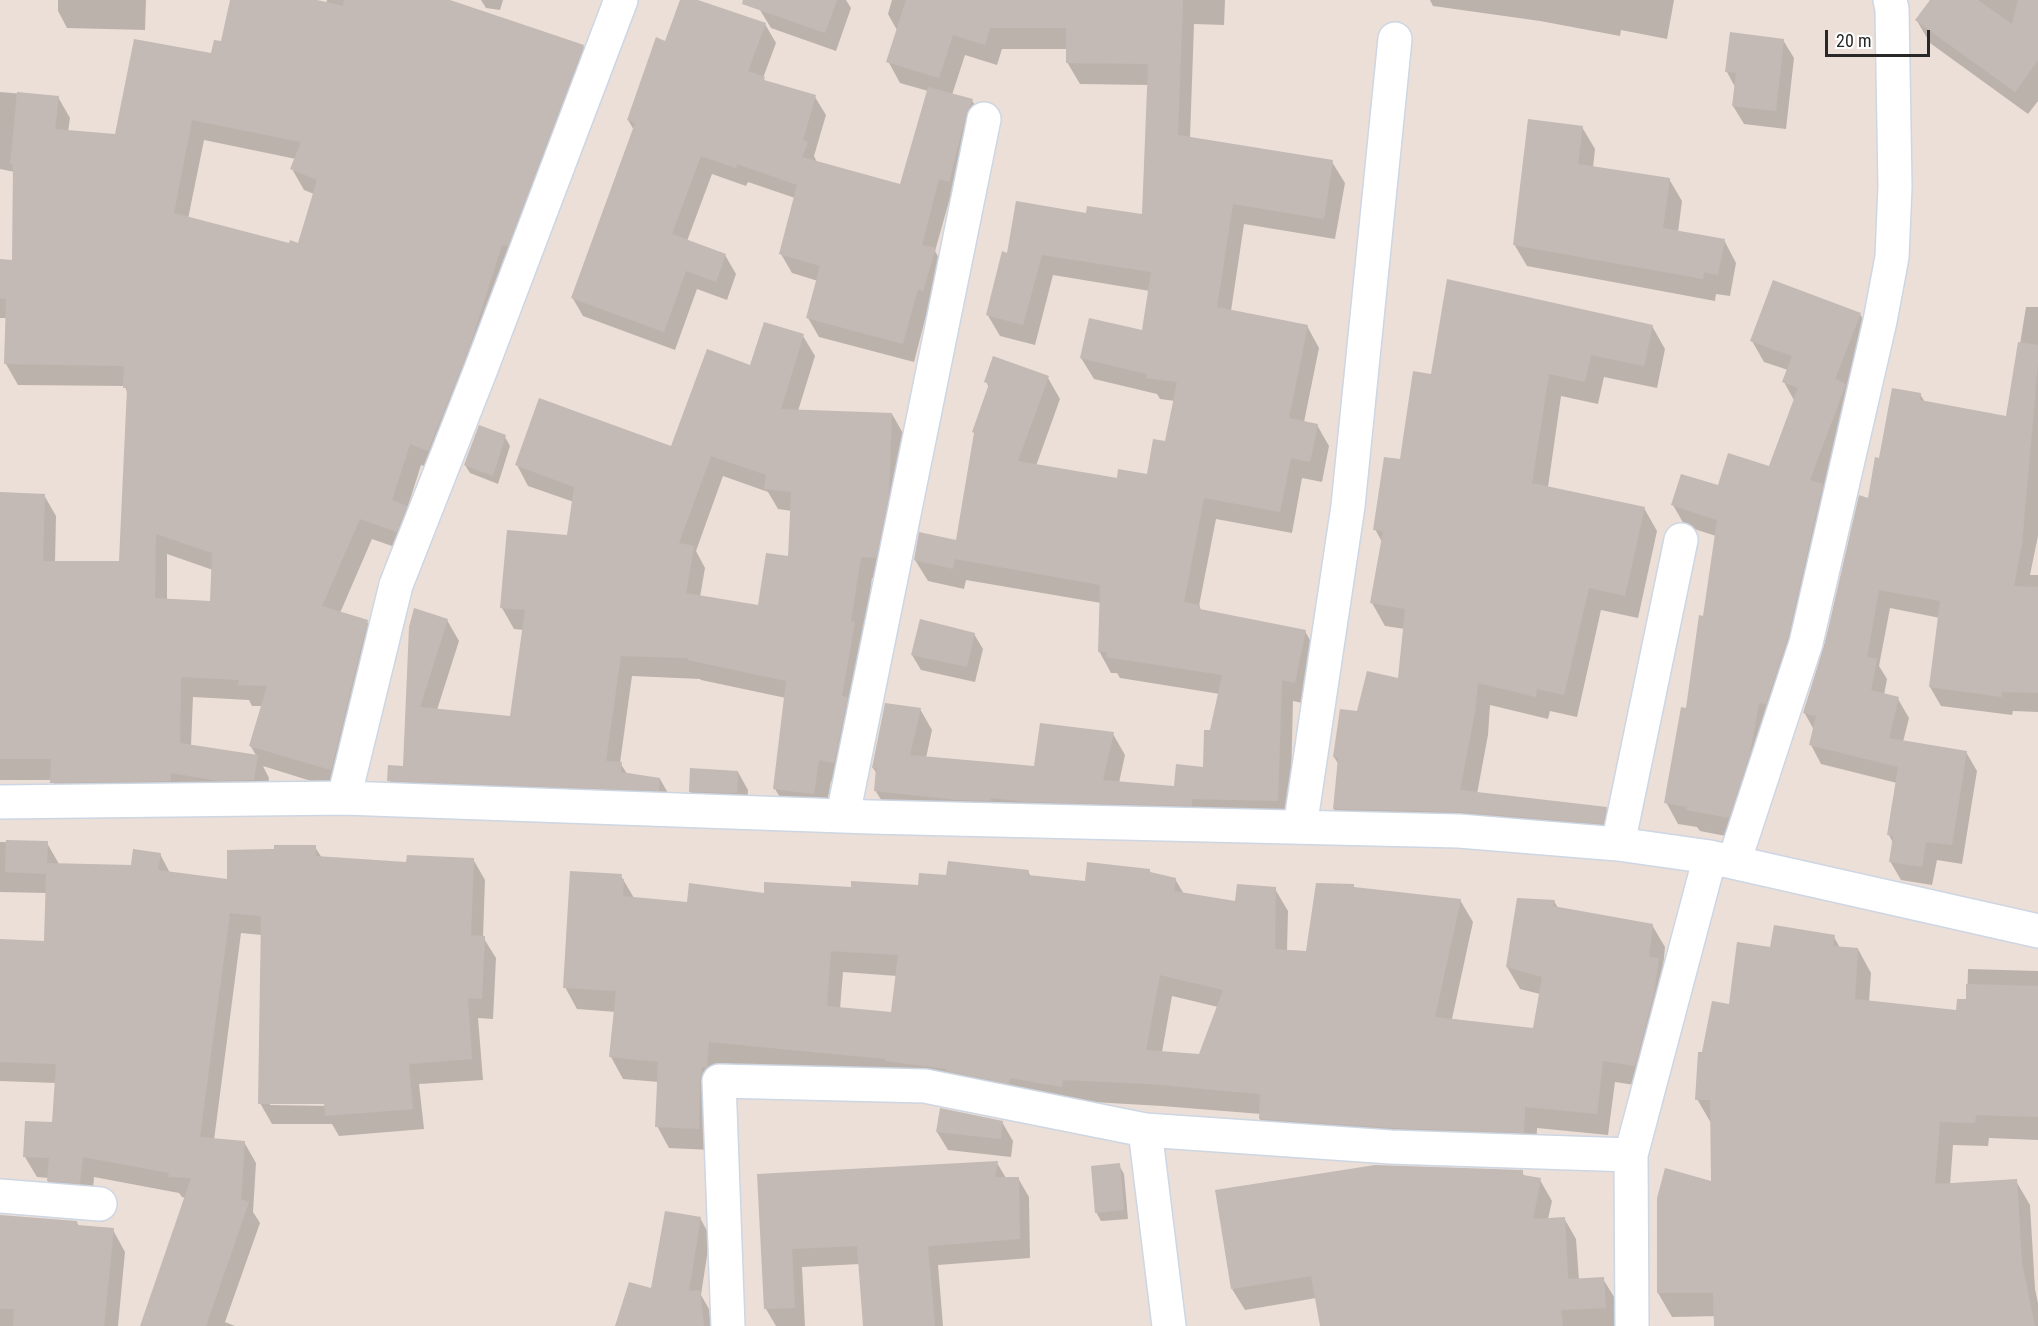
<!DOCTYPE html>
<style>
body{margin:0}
#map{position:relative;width:2038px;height:1326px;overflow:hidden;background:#ecdfd7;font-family:"Roboto Condensed",sans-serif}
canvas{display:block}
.scale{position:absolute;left:1825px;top:30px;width:105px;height:27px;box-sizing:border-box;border:3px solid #282828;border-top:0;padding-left:8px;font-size:18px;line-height:21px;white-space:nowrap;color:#282828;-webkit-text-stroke:4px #fff;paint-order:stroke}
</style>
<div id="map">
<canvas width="2038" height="1326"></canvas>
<div class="scale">20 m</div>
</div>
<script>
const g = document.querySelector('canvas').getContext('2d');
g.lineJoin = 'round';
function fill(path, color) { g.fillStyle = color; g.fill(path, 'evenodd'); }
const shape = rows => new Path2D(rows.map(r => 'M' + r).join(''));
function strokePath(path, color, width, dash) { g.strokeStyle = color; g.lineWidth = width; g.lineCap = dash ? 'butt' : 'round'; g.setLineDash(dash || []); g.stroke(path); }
fill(shape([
 [58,0,146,0,145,30,67,28,58,11],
 [232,0,310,0,326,4,327,0,445,0,583,46,595,67,440,472,421,465,407,509,418,528,409,552,372,539,340,613,367,622,379,643,343,791,263,766,269,778,265,801,64,803,52,780,0,780,0,494,44,495,56,516,55,562,121,562,128,395,125,386,18,385,6,364,7,318,0,318,0,261,13,262,15,172,0,169,0,92,58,97,70,118,68,132,116,136,212,54,222,43],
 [204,140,296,159,292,169,304,190,314,194,299,245,290,245,188,219],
 [167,554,213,570,212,602,167,600],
 [193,697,249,700,252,706,262,706,250,745,257,757,191,746],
 [481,0,503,0,500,10,486,8],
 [681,0,694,0,765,24,776,43,763,78,766,82,815,97,826,115,814,156,817,162,901,185,928,91,900,83,888,61,898,32,888,14,892,0,1225,0,1224,25,1194,24,1190,138,1332,162,1345,183,1335,239,1244,224,1231,311,1307,326,1319,348,1304,422,1317,425,1329,446,1322,482,1302,478,1292,533,1216,519,1199,606,1202,611,1305,631,1317,653,1307,704,1293,701,1290,822,888,811,875,790,877,774,873,768,920,709,932,730,926,758,1036,768,1113,734,1125,755,1119,783,1175,788,1204,769,1220,694,1120,678,1117,673,1111,673,1099,651,1101,603,966,580,964,589,928,581,915,560,957,542,989,388,986,381,1048,378,1060,399,1036,466,1118,480,1148,476,1167,443,1175,401,1160,399,1157,394,1094,379,1081,358,1143,331,1150,291,1053,275,1035,345,1000,336,987,314,1008,255,1087,214,1143,216,1149,85,1080,84,1067,62,1068,49,1002,49,997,65,965,55,952,95,972,100,982,119,959,200,950,198,935,251,945,269,934,309,928,308,914,362,819,337,808,318,818,281,792,273,781,254,795,198,748,182,746,186,712,174,687,241,725,255,736,274,727,300,697,289,675,350,583,316,572,297,634,130,628,120,666,43],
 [763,0,846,0,851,8,836,51,771,28,760,10],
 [1430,0,1674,0,1667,39,1621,30,1620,36,1540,21,1433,6],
 [1932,0,2038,0,2038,101,2028,114,1930,43,1917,21],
 [1783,40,1794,58,1786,129,1744,124,1733,106,1735,87,1727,72],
 [1582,127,1595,149,1593,168,1669,179,1682,201,1678,232,1724,240,1736,263,1730,296,1716,294,1715,301,1527,266,1514,244],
 [2026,307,2038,307,2038,536,2030,575,2038,575,2038,712,2013,711,2012,715,1941,706,1930,687,1940,618,1890,608,1879,666,1887,679,1884,695,1898,699,1909,718,1903,742,1966,752,1977,771,1962,864,1937,860,1932,885,1901,880,1890,861,1893,843,1889,835,1897,783,1821,764,1811,745,1814,730,1804,712,1880,459,1920,394,1925,402,2008,418],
 [1860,314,1872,335,1835,506,1741,839,1700,831,1697,827,1678,824,1666,802,1687,709,1704,617,1716,536,1685,526,1673,505,1770,468,1795,402,1784,382,1788,370,1764,362,1752,341],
 [1652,326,1665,349,1657,388,1604,377,1598,404,1561,396,1548,487,1644,508,1657,531,1638,618,1601,610,1577,717,1550,711,1548,719,1490,705,1488,735,1477,794,1606,808,1619,831,1347,832,1334,809,1339,765,1334,757,1359,713,1399,680,1405,629,1385,626,1372,603,1382,542,1375,529,1432,376],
 [803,336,815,356,798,411,892,414,904,435,887,578,872,578,846,783,831,781,825,814,787,809,775,789,786,698,701,680,700,679,632,676,620,763,628,775,660,779,672,800,401,801,389,780,405,767,410,627,447,620,459,641,437,710,511,718,524,630,514,629,502,608,568,537,574,502,528,486,517,465,672,448,751,367],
 [723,476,768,492,778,509,792,511,790,558,759,607,700,597,705,568,696,551],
 [505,437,510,446,498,484,470,473,465,465],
 [974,634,983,649,975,682,921,670,912,655],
 [738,772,748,790,747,811,701,810,690,791],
 [0,842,47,843,59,864,133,866,160,854,170,873,229,881,276,851,315,847,322,858,408,863,473,859,485,880,483,937,496,958,493,1019,478,1018,483,1080,419,1084,424,1129,339,1136,332,1124,272,1124,260,1103,262,935,241,933,214,1140,244,1142,256,1163,253,1212,260,1223,225,1322,235,1326,142,1326,186,1198,182,1197,179,1193,94,1177,92,1204,60,1201,48,1181,49,1178,37,1177,25,1157,53,1123,56,1083,0,1081,0,941,46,942,47,893,0,892],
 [270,1102,332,1103,332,1106,270,1105],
 [1149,870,1152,874,1175,879,1184,894,1237,903,1275,889,1288,911,1287,951,1308,953,1353,886,1355,889,1460,900,1473,922,1452,1019,1534,1030,1540,994,1520,989,1507,967,1554,901,1558,908,1652,925,1665,947,1663,968,1671,981,1647,1087,1615,1082,1608,1135,1537,1128,1536,1154,1273,1140,1260,1119,1261,1114,1162,1106,1075,1101,898,1080,721,1063,711,1150,669,1148,657,1126,659,1082,623,1079,611,1057,616,1012,577,1009,565,987,621,876,634,898,688,904,765,894,920,887,947,876,1028,871,1031,877,1086,883],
 [843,972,897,976,892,1014,840,1009],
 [1172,996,1218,1007,1200,1055,1162,1052],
 [1834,937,1840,948,1858,949,1871,973,1869,1002,1958,1012,1967,1001,1968,969,2038,971,2038,1140,1989,1138,1988,1146,1953,1145,1950,1185,2016,1181,2030,1205,2035,1289,2038,1303,2038,1326,1792,1326,1723,1316,1672,1317,1658,1293,1658,1198,1712,1183,1711,1123,1697,1099,1704,1054,1730,1005,1771,949],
 [1002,1122,1013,1141,1011,1157,948,1150,937,1132],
 [997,1163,1006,1178,1018,1178,1029,1197,1030,1258,938,1265,943,1326,865,1326,860,1264,802,1267,805,1326,776,1326,766,1309,759,1175],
 [1119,1165,1124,1174,1128,1219,1101,1221,1096,1212],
 [1522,1172,1525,1177,1540,1180,1552,1201,1548,1219,1564,1218,1576,1239,1579,1280,1603,1279,1616,1300,1617,1326,1322,1326,1316,1298,1245,1310,1232,1289],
 [0,1216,77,1222,79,1227,113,1230,125,1252,118,1326,0,1326],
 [700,1218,710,1236,701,1295,709,1309,711,1326,617,1326,652,1290]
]), '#0003');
fill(shape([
 [230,0,317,0,343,6,344,0,450,0,584,45,508,246,502,245,470,346,428,451,410,444,392,500,407,506,397,532,360,519,322,606,368,620,331,770,249,746,267,686,238,685,239,680,181,677,180,743,258,755,254,780,219,781,171,773,171,781,50,783,51,759,0,759,0,492,45,494,43,561,119,561,127,388,123,388,124,366,4,364,6,299,0,298,0,259,12,260,13,165,10,164,17,92,59,96,55,129,115,134,134,39,211,53,214,40,221,41],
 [192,120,301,142,290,169,317,180,298,243,290,240,289,243,174,213],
 [156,534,212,553,210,601,155,598],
 [680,0,698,0,766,23,748,71,765,77,764,80,816,95,803,140,808,142,802,157,900,184,928,87,973,99,966,115,949,182,939,179,922,245,936,248,923,291,918,289,903,344,806,318,820,266,779,254,797,185,737,164,736,168,701,156,672,234,726,254,716,282,686,271,664,332,571,298,635,123,627,120,656,37,665,41],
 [743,0,837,0,825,33,742,4],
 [906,0,1183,0,1178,135,1333,160,1324,219,1233,204,1217,307,1308,325,1289,418,1318,424,1310,462,1291,458,1280,512,1204,498,1184,602,1200,605,1200,609,1306,630,1295,683,1282,680,1278,801,1192,799,1192,806,1027,802,991,798,991,801,957,800,874,791,876,768,872,768,885,703,921,708,910,755,1034,766,1040,723,1114,732,1103,780,1174,786,1176,764,1203,767,1204,730,1210,730,1222,675,1106,657,1107,652,1098,652,1100,585,955,559,953,569,914,560,919,532,956,540,974,433,972,432,989,384,984,382,993,356,1049,376,1018,461,1117,478,1118,469,1147,474,1153,439,1165,441,1177,382,1146,378,1147,374,1080,358,1089,318,1142,330,1151,272,1042,255,1023,325,986,315,1002,251,1007,253,1016,201,1086,213,1087,206,1142,214,1148,64,1066,63,1066,28,990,28,985,45,953,35,939,78,886,62],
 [1930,0,1978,0,2012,24,2018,0,2038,0,2038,60,2015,92,1915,20],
 [1730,32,1784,39,1776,111,1732,106,1736,73,1725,72],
 [1528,119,1583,126,1578,164,1670,178,1663,228,1725,239,1718,275,1704,272,1703,279,1513,245],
 [1447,279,1653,325,1644,366,1591,355,1585,382,1549,374,1532,483,1645,507,1625,596,1589,588,1564,695,1537,689,1536,697,1478,683,1475,712,1460,790,1607,807,1603,824,1459,812,1333,809,1338,758,1333,757,1340,709,1357,711,1367,671,1398,678,1405,609,1370,603,1383,531,1373,530,1384,457,1400,459,1413,371,1431,374],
 [1773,280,1861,313,1835,379,1846,384,1810,480,1823,484,1788,638,1766,704,1759,703,1750,754,1729,818,1686,810,1687,807,1664,803,1681,707,1686,708,1699,615,1703,616,1717,520,1671,505,1681,474,1718,485,1728,453,1769,466,1798,388,1782,382,1792,356,1750,341],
 [764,322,804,334,781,409,892,413,889,495,876,558,861,557,851,621,855,622,842,696,848,697,834,763,819,760,814,794,773,789,786,681,688,660,688,658,621,656,606,761,622,762,621,772,660,778,659,791,387,781,388,765,403,766,409,627,414,608,448,619,420,707,510,716,525,610,500,608,507,530,567,535,574,487,515,465,539,398,671,446,707,349,750,365],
 [711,456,766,475,764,489,791,492,788,556,766,553,758,605,686,593,694,546,679,543],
 [2018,342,2038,345,2038,363,2022,544,2014,586,2038,587,2038,693,2002,692,2002,697,1929,687,1940,601,1879,590,1867,657,1877,659,1871,690,1899,697,1889,738,1967,751,1952,845,1926,842,1922,867,1889,862,1893,836,1887,835,1898,767,1809,745,1816,716,1803,713,1824,647,1859,495,1868,498,1875,457,1879,458,1892,388,1921,393,1920,400,2006,416],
 [479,425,506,435,493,476,464,465],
 [920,619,975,633,967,667,911,655],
 [690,768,738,771,737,793,689,792],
 [6,840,48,841,47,863,131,865,133,849,161,853,158,870,227,879,227,850,274,849,274,845,316,845,316,856,406,862,407,855,474,858,471,935,485,936,482,999,468,998,472,1059,409,1064,413,1109,325,1116,324,1104,258,1104,261,916,230,913,200,1137,245,1141,241,1199,249,1202,206,1326,140,1326,191,1178,168,1177,169,1173,83,1157,80,1184,47,1181,49,1158,23,1157,25,1121,52,1122,56,1064,0,1062,0,939,44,941,46,874,5,872],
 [948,861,1029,870,1028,875,1085,881,1087,862,1150,869,1150,872,1176,878,1174,891,1235,901,1237,884,1276,887,1275,949,1306,951,1316,883,1354,884,1354,887,1461,899,1435,1017,1533,1028,1542,977,1506,967,1517,898,1555,900,1553,906,1653,924,1649,957,1659,958,1654,993,1635,1066,1603,1061,1597,1114,1525,1107,1524,1133,1392,1128,1259,1119,1260,1094,1149,1084,1063,1080,1062,1087,1010,1078,1009,1084,946,1071,946,1069,885,1061,885,1059,709,1042,707,1068,702,1067,700,1081,699,1129,655,1127,658,1062,609,1057,616,991,563,988,570,871,622,874,621,879,624,879,623,896,687,902,689,883,764,893,764,882,851,887,851,881,918,885,919,873,946,875],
 [831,951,898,955,891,1012,827,1006],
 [1160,975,1223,990,1199,1054,1146,1050],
 [1774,925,1835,935,1833,946,1858,948,1855,999,1956,1010,1957,999,1966,999,1966,984,2038,986,2038,1117,1976,1115,1975,1123,1940,1122,1935,1184,2017,1179,2022,1263,2035,1326,1714,1326,1713,1293,1657,1293,1657,1198,1665,1168,1711,1181,1710,1100,1695,1100,1698,1052,1702,1052,1712,1001,1729,1004,1737,942,1770,947],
 [940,1108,1003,1121,1001,1139,936,1132],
 [998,1161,995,1177,1019,1177,1020,1239,928,1246,935,1326,863,1326,857,1246,792,1249,795,1308,764,1309,757,1174],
 [1120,1163,1124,1210,1095,1213,1091,1166],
 [1375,1165,1523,1170,1523,1175,1541,1178,1533,1219,1565,1217,1568,1279,1604,1277,1606,1308,1561,1310,1563,1326,1320,1326,1311,1276,1231,1289,1215,1190],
 [665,1211,701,1217,689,1291,700,1290,704,1326,615,1326,629,1282,651,1288],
 [0,1215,77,1221,77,1225,114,1228,104,1326,13,1326,14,1309,0,1309]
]), '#c3b9b5');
const minor = shape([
 [344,798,396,585,481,369,621,0],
 [0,802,344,798,870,817,1459,831,1618,844,1710,857,2038,931],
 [843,815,984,119],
 [1300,827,1348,506,1395,39],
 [1618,844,1681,540],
 [1734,862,1806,643,1880,321,1892,257,1895,187,1892,9,1890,0],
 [1145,1130,1169,1326],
 [0,1196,100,1204],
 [728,1326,719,1081,925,1086,1145,1130,1391,1147,1631,1155],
 [1632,1326,1631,1155,1710,857]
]);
strokePath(minor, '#cdd6e3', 36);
strokePath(minor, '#fff', 33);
</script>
